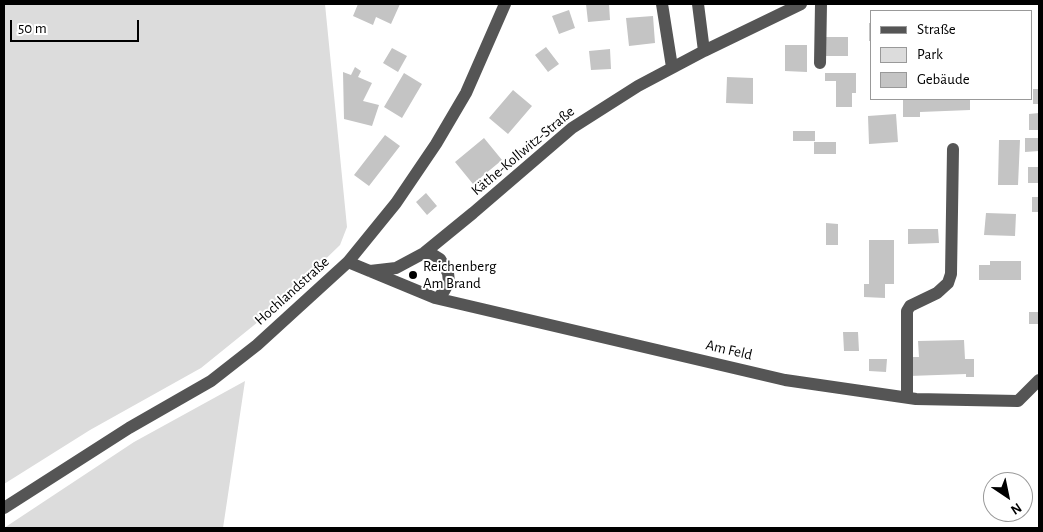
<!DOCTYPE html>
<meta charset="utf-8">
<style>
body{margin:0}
#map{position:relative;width:1043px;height:532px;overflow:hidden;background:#fff;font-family:"Alegreya Sans",sans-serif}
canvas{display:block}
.frame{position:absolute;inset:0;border:5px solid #000;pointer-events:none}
.legend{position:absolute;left:870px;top:10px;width:162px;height:90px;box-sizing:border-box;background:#fff;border:1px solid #999;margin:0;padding:6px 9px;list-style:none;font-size:15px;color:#000}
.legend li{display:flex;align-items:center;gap:10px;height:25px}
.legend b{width:25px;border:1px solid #999}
.north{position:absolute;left:983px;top:472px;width:50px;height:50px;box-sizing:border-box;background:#fff;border:1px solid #999;border-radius:50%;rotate:146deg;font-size:14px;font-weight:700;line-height:20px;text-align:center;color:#000}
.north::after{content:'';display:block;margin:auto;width:18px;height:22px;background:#000;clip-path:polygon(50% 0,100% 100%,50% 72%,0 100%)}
.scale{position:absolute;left:10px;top:20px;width:129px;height:22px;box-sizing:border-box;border:2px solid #000;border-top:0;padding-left:6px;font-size:15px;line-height:18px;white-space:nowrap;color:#000;-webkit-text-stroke:4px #fff;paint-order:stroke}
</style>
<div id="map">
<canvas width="1043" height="532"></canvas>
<div class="frame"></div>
<ul class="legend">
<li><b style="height:6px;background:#555"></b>Straße</li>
<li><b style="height:14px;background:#dcdcdc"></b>Park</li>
<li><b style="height:14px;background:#c4c4c4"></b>Gebäude</li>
</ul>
<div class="north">N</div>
<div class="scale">50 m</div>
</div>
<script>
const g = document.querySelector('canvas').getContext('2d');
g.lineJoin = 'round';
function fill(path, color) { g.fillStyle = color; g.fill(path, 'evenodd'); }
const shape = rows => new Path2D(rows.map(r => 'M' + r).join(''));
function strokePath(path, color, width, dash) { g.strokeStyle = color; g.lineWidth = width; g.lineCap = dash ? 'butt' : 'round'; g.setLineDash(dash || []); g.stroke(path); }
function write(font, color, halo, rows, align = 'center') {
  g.font = font + ' "Alegreya Sans",sans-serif'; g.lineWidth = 4; g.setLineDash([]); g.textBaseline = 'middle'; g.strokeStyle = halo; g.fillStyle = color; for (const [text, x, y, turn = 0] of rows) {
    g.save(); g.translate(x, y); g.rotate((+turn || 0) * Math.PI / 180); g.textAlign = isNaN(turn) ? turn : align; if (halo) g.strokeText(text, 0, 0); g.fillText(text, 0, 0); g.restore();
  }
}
fill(shape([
 [4,4,325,4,347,227,340,245,274,309,201,368,90,430,4,484],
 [245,381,223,528,4,528,134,442]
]), '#dcdcdc');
fill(shape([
 [358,4,400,4,391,24,376,17,373,25,353,16],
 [586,4,609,4,610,20,588,22],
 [569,10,575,28,559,34,552,16],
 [653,16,655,43,629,46,626,18],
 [869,23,872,23,872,41,869,41],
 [824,37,848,37,848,56,824,56],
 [785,45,807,45,807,72,785,71],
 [546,47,559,64,548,72,535,55],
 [392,48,407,56,398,72,383,63],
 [610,49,611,69,591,70,589,51],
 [355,67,361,71,358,77,372,83,363,101,379,105,372,126,344,119,343,72,351,75],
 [404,73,422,84,402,118,384,107],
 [825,73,856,73,856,93,852,93,852,107,836,107,836,81,825,81],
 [727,77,753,78,753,104,726,103],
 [1033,89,1039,89,1039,104,1033,104],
 [513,90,532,106,508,134,489,118],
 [903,99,970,99,970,110,920,112,920,117,903,117],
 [1039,113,1039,130,1029,130,1029,114],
 [896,114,898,142,869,144,868,116],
 [793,131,815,131,815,141,793,141],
 [385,135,400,146,369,186,354,175],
 [484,138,502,160,473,184,455,162],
 [1025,138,1039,138,1039,151,1025,152],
 [999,140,1020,140,1018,185,998,185],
 [814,142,836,142,836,154,814,154],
 [1028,167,1039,167,1039,183,1028,183],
 [426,193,437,206,427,215,416,202],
 [1032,197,1039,197,1039,212,1032,212],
 [986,213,1016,214,1015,236,984,235],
 [826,223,838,224,838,245,826,245],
 [908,229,938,229,939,243,908,244],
 [869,240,894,240,894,284,885,284,885,298,864,297,864,284,869,284],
 [990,261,1021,261,1021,280,979,280,979,265,990,265],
 [1029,312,1039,312,1039,324,1029,324],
 [843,332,858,332,859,351,844,351],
 [964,340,965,359,974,359,974,377,966,377,966,374,909,376,908,357,919,357,918,341],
 [869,359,887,359,886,372,869,371]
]), '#c4c4c4');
strokePath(shape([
 [662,4,672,67],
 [698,4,704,51],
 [820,63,821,4],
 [424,253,432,254,440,259,448,273,449,282,444,291,438,298],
 [348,262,435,298,785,380,916,399,1018,401,1039,380],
 [370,271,396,268,424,253,473,213,572,128,638,86,704,51,801,4],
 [907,397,907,311,910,306,937,293,948,283,951,274,953,149],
 [4,508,129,428,211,381,257,345,348,262,396,203,436,144,466,93,505,4]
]), '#555', 12);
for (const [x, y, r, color] of [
 [413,275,5,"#000"]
]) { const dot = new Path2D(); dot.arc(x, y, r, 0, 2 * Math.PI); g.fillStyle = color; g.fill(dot); strokePath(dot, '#fff', 2); }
write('15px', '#000', '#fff', [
 ["Käthe-Kollwitz-Straße",523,151,-40],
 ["Hochlandstraße",292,291,-42],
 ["Am Feld",729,350,13]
]);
write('15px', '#000', '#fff', [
 ["Reichenberg",423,266],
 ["Am Brand",423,283]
], 'left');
</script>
